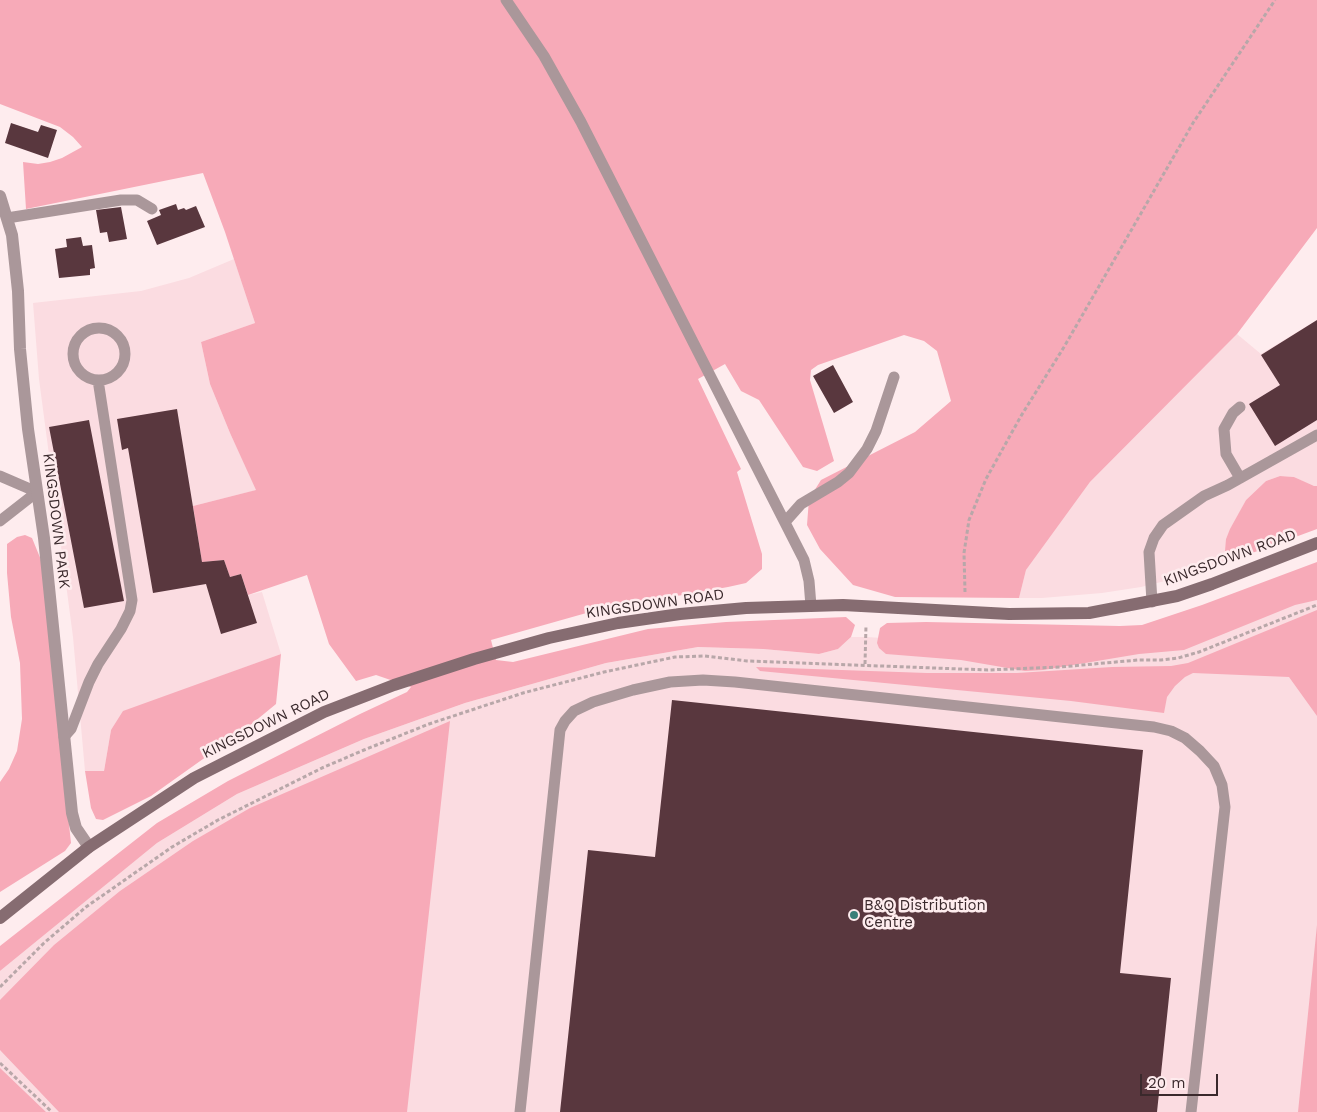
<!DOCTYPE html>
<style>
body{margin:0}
#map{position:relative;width:1317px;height:1112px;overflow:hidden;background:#feecee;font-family:"Work Sans",sans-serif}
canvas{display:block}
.scale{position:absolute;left:1140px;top:1074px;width:78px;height:22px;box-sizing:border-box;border:2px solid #3a292c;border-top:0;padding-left:6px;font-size:15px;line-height:18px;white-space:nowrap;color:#3a292c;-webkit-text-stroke:4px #feecee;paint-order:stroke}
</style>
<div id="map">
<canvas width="1317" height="1112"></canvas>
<div class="scale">20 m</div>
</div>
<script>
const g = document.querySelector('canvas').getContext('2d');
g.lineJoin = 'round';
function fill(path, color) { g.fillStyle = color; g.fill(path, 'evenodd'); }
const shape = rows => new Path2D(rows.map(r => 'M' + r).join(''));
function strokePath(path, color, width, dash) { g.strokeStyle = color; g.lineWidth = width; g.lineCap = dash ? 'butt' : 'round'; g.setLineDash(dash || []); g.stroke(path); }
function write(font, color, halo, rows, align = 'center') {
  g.font = font + ' "Work Sans",sans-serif'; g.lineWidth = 5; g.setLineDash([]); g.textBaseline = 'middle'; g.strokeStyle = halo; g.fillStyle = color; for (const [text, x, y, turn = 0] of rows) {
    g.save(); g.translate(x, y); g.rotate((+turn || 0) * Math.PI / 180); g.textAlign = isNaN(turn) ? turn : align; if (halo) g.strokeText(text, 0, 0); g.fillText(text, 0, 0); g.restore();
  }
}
fill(shape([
 [234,259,255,323,201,342,210,384,230,433,257,490,193,506,224,560,241,574,248,595,262,592,281,654,213,679,111,730,104,771,85,771,73,637,39,379,33,303,141,291,189,278],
 [1317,320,1317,486,1314,487,1294,477,1280,476,1266,481,1246,500,1226,539,1232,555,1244,556,1181,577,1141,587,1102,593,1042,598,1019,598,1026,570,1090,482,1237,334,1261,354],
 [1317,585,1317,1112,0,1112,0,971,157,843,237,794,364,739,465,703,606,663,698,647,763,649,819,654,838,649,851,637,867,637,1077,651]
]), '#fbdce1');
fill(shape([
 [0,0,1317,0,1317,228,1237,334,1090,482,1026,570,1019,598,895,597,853,585,820,549,807,525,809,499,821,480,915,432,951,401,937,351,924,341,904,335,818,365,811,370,810,380,834,461,817,471,803,467,759,400,741,391,725,364,698,379,741,469,737,472,762,554,762,569,746,583,728,587,597,610,491,640,496,660,513,662,648,629,726,622,846,617,855,625,851,637,838,649,819,654,763,649,698,647,606,663,465,703,364,739,237,794,157,843,0,971,0,946,157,823,228,781,360,714,407,692,411,687,376,675,356,681,329,644,307,575,248,595,241,574,230,577,224,560,202,562,193,506,256,490,230,433,210,384,201,342,255,323,225,232,203,173,26,209,23,162,38,164,50,162,62,158,82,147,73,137,60,127,0,104],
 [1280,476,1294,477,1314,486,1317,486,1317,529,1244,556,1232,555,1225,551,1226,539,1230,529,1246,500,1266,481],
 [25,535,32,538,41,560,71,843,65,851,0,892,0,782,9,769,17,751,22,719,20,663,11,617,7,573,7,544,17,537],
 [1317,562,1317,600,1295,605,1184,650,1139,654,1043,670,1025,671,961,660,886,654,879,648,877,643,880,628,887,623,926,622,1120,626,1142,625,1202,605],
 [1317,610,1317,716,1289,677,1193,673,1185,677,1175,686,1167,697,1164,713,1071,701,760,671,756,667,927,673,1017,673,1112,667,1171,666,1188,663],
 [281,654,276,704,248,727,151,796,103,820,96,819,91,808,85,771,104,771,111,730,123,711],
 [450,721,407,1112,59,1112,0,1050,0,1000,54,945,120,891,193,841,250,808],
 [1317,925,1317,1112,1298,1112],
 [0,1068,46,1112,0,1112]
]), '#f7aab8');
fill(shape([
 [11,123,38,132,41,125,57,130,48,158,5,143],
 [176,204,178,210,184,208,186,210,196,206,205,227,157,245,147,221,161,215,159,210],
 [121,207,127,239,109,242,107,232,100,233,96,210],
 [81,237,83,246,92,245,95,268,90,269,90,275,59,278,55,249,67,247,66,239],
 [1317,320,1317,420,1275,446,1249,404,1280,385,1261,355],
 [833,365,853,402,834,413,813,376],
 [177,409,202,562,224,560,230,577,241,574,257,623,221,634,206,584,153,593,128,448,122,450,117,419],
 [89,420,124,601,84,608,49,427],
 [672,700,1143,750,1120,973,1171,978,1157,1112,560,1112,588,850,655,857]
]), '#59373e');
strokePath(shape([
 [965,592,964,553,969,520,986,479,1021,416,1064,347,1193,123,1275,0],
 [865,664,866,625],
 [0,987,44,943,86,907,172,847,218,820,322,768,364,750,429,724,523,693,604,672,675,657,705,656,747,661,988,670,1060,667,1138,660,1161,660,1178,658,1199,652,1317,605],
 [0,1063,52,1112]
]), '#b8a7a9', 3, [4, 2.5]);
strokePath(shape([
 [506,0,544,56,581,122,804,560,809,581,811,606],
 [7,218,121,200,137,200,152,209],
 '73 354a26 26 0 1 1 52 0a26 26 0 1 1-52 0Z',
 [1240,407,1233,413,1224,429,1226,454,1240,478],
 [0,476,37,492,0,521],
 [785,522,801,504,838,482,849,473,867,449,876,431,894,377],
 [1152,602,1149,552,1154,538,1163,525,1204,496,1228,485,1317,435],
 [64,737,71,729,89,682,98,664,121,629,130,611,132,600,98,380],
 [520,1112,560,730,565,721,574,711,593,702,633,690,670,682,703,680,735,682,1154,727,1171,731,1185,738,1200,751,1214,766,1222,785,1225,807,1191,1112]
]), '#aa979a', 11);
strokePath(shape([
 [0,196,12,235,18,291,20,349,28,429,44,538,72,813,76,828,89,847]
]), '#aa979a', 12);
strokePath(shape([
 [0,918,89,847,194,778,324,712,394,685,474,659,549,638,618,623,680,614,746,608,843,605,1009,614,1089,613,1177,596,1212,584,1317,543]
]), '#866c71', 12);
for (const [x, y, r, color] of [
 [854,915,5,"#387f78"]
]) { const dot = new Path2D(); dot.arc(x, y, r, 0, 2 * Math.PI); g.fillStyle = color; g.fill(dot); strokePath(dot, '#feecee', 2); }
write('15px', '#3a292c', '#feecee', [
 ["KINGSDOWN PARK",56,521,83],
 ["KINGSDOWN ROAD",1230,558,-20],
 ["KINGSDOWN ROAD",655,604,-8],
 ["KINGSDOWN ROAD",266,724,-26]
]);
write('15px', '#3a292c', '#feecee', [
 ["B&Q Distribution",864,906],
 ["Centre",864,923]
], 'left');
</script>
